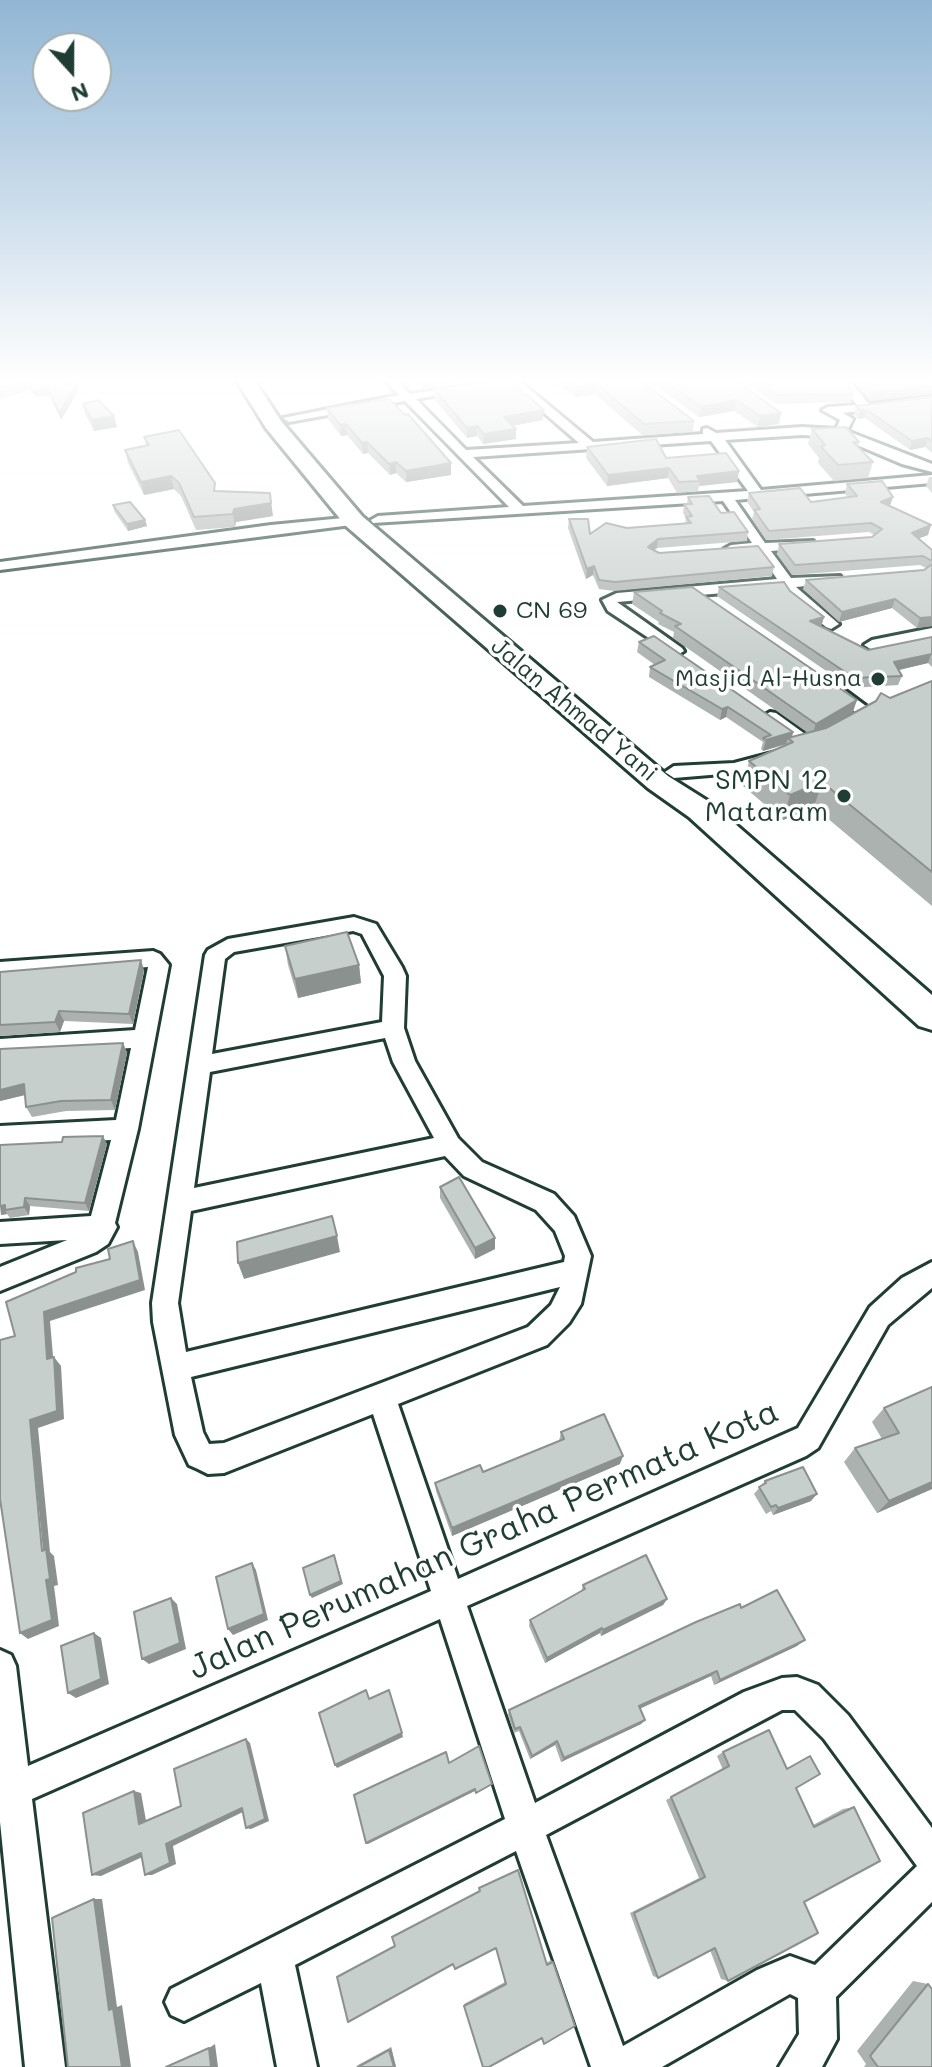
<!DOCTYPE html>
<style>
body{margin:0}
#map{position:relative;width:932px;height:2067px;overflow:hidden;background:#fff;font-family:Mali,sans-serif}
canvas{display:block}
.north{position:absolute;left:32px;top:32px;width:80px;height:80px;box-sizing:border-box;background:#fff;border:2px solid #a5b1ae;border-radius:50%;rotate:159deg;font-size:22px;font-weight:700;line-height:32px;text-align:center;color:#1f3d34}
.north::after{content:'';display:block;margin:auto;width:28px;height:36px;background:#1f3d34;clip-path:polygon(50% 0,100% 100%,50% 72%,0 100%)}
</style>
<div id="map">
<canvas width="932" height="2067"></canvas>
<div class="north">N</div>
</div>
<script>
const g = document.querySelector('canvas').getContext('2d');
g.lineJoin = 'round';
const shape = rows => new Path2D(rows.map(r => 'M' + r).join(''));
function fill(path, color) { g.fillStyle = color; g.fill(path, 'evenodd'); }
function strokePath(path, color, width, dash) { g.strokeStyle = color; g.lineWidth = width; g.lineCap = dash ? 'butt' : 'round'; g.setLineDash(dash || []); g.stroke(path); }
function write(font, color, halo, rows, align = 'center') {
  g.font = font + ' Mali,sans-serif'; g.lineWidth = 7; g.setLineDash([]); g.textBaseline = 'middle'; g.strokeStyle = halo; g.fillStyle = color; for (const [text, x, y, turn = 0] of rows) {
    g.save(); g.translate(x, y); g.rotate((+turn || 0) * Math.PI / 180); g.textAlign = isNaN(turn) ? turn : align; if (halo) g.strokeText(text, 0, 0); g.fillText(text, 0, 0); g.restore();
  }
}
fill(shape([
 [28,378,58,378,56,382,0,399,0,387,28,378]
]), '#afbab7');
const minor = shape([
 [383,378,395,378,410,394,466,386,466,390,416,399,466,450,579,443,504,378,516,378,593,442,703,434,703,429,707,428,716,433,802,427,836,429,840,420,822,410,828,407,857,405,836,378,847,378,869,404,932,396,932,402,843,413,853,419,847,431,932,464,932,472,902,464,838,437,802,435,725,440,761,490,932,475,932,483,735,500,765,543,813,541,813,547,808,548,771,551,791,578,840,576,842,579,835,583,796,587,839,624,831,629,826,627,790,598,783,588,617,602,682,648,684,651,676,656,608,611,602,600,617,593,777,579,758,551,731,553,724,549,731,545,752,543,723,501,373,523,371,520,378,516,509,507,405,401,289,422,283,418,399,395,383,378],
 [711,441,748,491,523,506,473,457,711,441],
 [354,517,359,518,359,524,0,570,0,562,271,525,354,517],
 [932,628,932,638,872,650,864,645,872,640,932,628],
 [831,680,874,712,866,723,829,744,811,751,805,750,762,717,770,712,776,713,812,739,817,736,856,713,825,688,825,682,831,680],
 [776,752,785,757,782,761,734,773,674,778,665,772,674,766,734,763,776,752],
 [354,917,376,924,402,967,406,976,404,1028,415,1061,458,1138,482,1162,554,1194,574,1216,591,1256,581,1304,569,1323,547,1345,398,1404,458,1579,798,1428,870,1307,902,1278,932,1262,932,1288,888,1325,818,1448,806,1456,467,1606,535,1803,744,1692,782,1678,797,1677,818,1685,848,1715,932,1828,932,1902,836,1997,837,2039,822,2067,779,2067,799,2034,798,1998,790,1994,662,2067,591,2067,516,1851,295,1965,317,2067,277,2067,261,1983,184,2021,171,2015,165,2002,171,1989,505,1819,440,1619,32,1799,65,2067,25,2067,0,1822,0,1650,11,1655,16,1666,28,1766,431,1591,373,1414,224,1473,208,1474,198,1469,189,1465,175,1435,153,1322,152,1303,205,955,208,950,228,939,354,917],
 [353,931,362,934,384,976,382,1022,212,1054,225,959,234,952,353,931],
 [385,1038,393,1062,434,1138,194,1188,210,1072,385,1038],
 [445,1156,464,1176,536,1210,555,1231,565,1256,564,1262,186,1352,178,1303,191,1211,445,1156],
 [560,1287,551,1305,528,1327,224,1443,209,1444,203,1432,191,1377,560,1287],
 [782,1710,795,1710,824,1739,917,1866,815,1965,790,1956,757,1970,623,2046,546,1835,782,1710],
 [153,951,160,954,169,965,138,1129,115,1223,117,1227,108,1244,96,1252,0,1291,0,1267,67,1240,0,1244,0,1222,91,1216,111,1140,0,1146,0,1126,116,1120,131,1048,0,1057,0,1039,135,1030,148,967,0,978,0,962,153,951]
]);
const trunk = shape([
 [235,378,253,378,281,421,362,516,668,776,711,803,932,995,932,1030,919,1026,689,817,648,788,346,526,266,428,235,378]
]);
strokePath(minor, '#1f3d34', 6);
strokePath(trunk, '#1f3d34', 6);
fill(minor, '#fff');
fill(trunk, '#fff');
fill(shape([
 [24,378,73,378,72,384,77,384,78,391,61,420,50,395,35,397],
 [413,378,460,378,460,381,423,388],
 [550,378,637,378,694,421,693,432,642,435,595,394,575,397],
 [645,378,702,378,779,424,758,427,734,411,699,417],
 [739,378,841,378,853,394,851,402,776,404],
 [851,378,932,378,932,394,870,401],
 [433,388,543,420,513,426,516,439,483,444,477,436,467,438,434,399],
 [932,397,932,453,925,447,910,450,865,418,858,419,854,415,856,406],
 [83,404,117,427,94,431,85,414],
 [327,408,451,475,406,482,396,473,390,475,368,453,363,454,347,435,341,436,328,419],
 [812,429,859,442,858,447,873,462,868,478,834,481,818,463,819,458,808,444],
 [144,437,217,491,273,516,236,522,235,527,196,530,181,496,174,489,144,495,128,463,125,450,146,446],
 [587,447,666,458,739,471,737,482,699,486,698,491,677,493,668,478,607,486,586,458],
 [929,477,932,477,932,493,926,486],
 [847,484,890,506,928,535,919,538,932,550,932,626,917,628,892,608,839,622,803,589,806,580,924,570,926,568,920,565,792,575,777,554,779,544,872,537,874,535,869,532,766,540,752,519,754,512,747,502,749,493,811,502,848,497,845,494],
 [688,497,721,513,748,532,747,541,657,548,654,550,659,553,774,567,772,576,614,591,599,589,593,575,586,579,568,528,569,519,590,534,627,528,685,524,686,518,683,513,684,504,687,504],
 [113,505,145,520,147,526,128,531,114,511],
 [719,587,790,591,824,617,821,626,868,650,932,637,932,667,928,663,899,670,902,676,898,685,851,688,717,596],
 [634,592,853,712,825,728,890,698,932,681,932,906,814,807,783,820,743,786,749,761,786,744,763,751,761,749,763,742,726,717,720,720,649,677,650,667,655,665,637,652,639,642,793,732,792,737,808,733,673,638,674,632,658,624,659,622,632,604],
 [285,946,359,965,361,983,298,998,288,965],
 [144,970,133,1024,64,1021,60,1032,0,1036,0,972],
 [123,1043,127,1053,115,1110,66,1111,32,1117,26,1107,25,1095,0,1101,0,1049],
 [107,1144,89,1211,30,1206,29,1215,10,1218,7,1214,1,1215,0,1145],
 [440,1187,495,1238,495,1249,475,1259,440,1198],
 [932,1387,932,1489,877,1513,844,1462,855,1448,882,1439,872,1422,884,1408],
 [561,1432,620,1464,452,1536,436,1491,435,1483,483,1472,559,1441],
 [765,1481,811,1501,773,1515,771,1511,766,1514,754,1494],
 [583,1585,667,1599,663,1605,601,1636,600,1633,545,1663,529,1626,530,1620,581,1592],
 [741,1608,797,1646,714,1685,711,1676,640,1708,645,1720,641,1724,561,1762,555,1745,530,1759,519,1731,514,1733,508,1715,509,1710],
 [723,1752,787,1768,810,1756,796,1788,813,1825,843,1809,854,1807,804,1902,728,1981,721,1979,710,1950,658,1978,653,1976,630,1913,699,1878,666,1800,723,1770,717,1756],
 [479,1891,546,1963,551,1960,553,1962,544,2044,541,2038,464,2006,464,2004,505,1982,496,1949,453,1964],
 [913,1981,928,1984,932,2067,864,2067,866,2064,857,2051],
 [391,2047,396,2067,356,2067,358,2065]
]), '#abb2af');
fill(shape([
 [422,378,460,378,460,381,423,388],
 [596,383,595,394,575,397,575,387],
 [77,384,78,391,61,420,59,413],
 [932,386,932,394,870,401,873,392],
 [48,388,50,395,35,397,33,390],
 [736,400,734,411,699,417,701,407],
 [544,410,543,420,504,427,504,417],
 [860,410,867,410,865,418,858,419],
 [781,413,779,424,758,427,760,416],
 [114,416,117,427,94,431,92,420],
 [346,424,347,435,341,436,340,425],
 [477,426,477,436,467,438,467,428],
 [516,429,516,439,483,444,484,434],
 [928,438,925,447,910,450,912,441],
 [367,442,368,453,363,454,362,443],
 [396,462,396,473,390,475,389,464],
 [451,463,451,475,406,482,406,471],
 [669,468,668,478,607,486,608,475],
 [739,471,737,482,699,486,700,481,697,476],
 [171,476,174,489,144,495,141,482],
 [270,493,273,516,236,522,235,527,233,514,234,509],
 [893,497,890,506,881,502],
 [145,520,147,526,128,531,127,524],
 [931,525,928,535,909,542,912,533],
 [658,539,657,548,647,556,648,547],
 [594,566,593,575,586,579,587,569],
 [895,599,892,608,839,622,842,612],
 [824,617,821,627,810,621],
 [932,617,932,626,917,628,920,618],
 [931,654,928,663,890,672,894,662],
 [857,700,853,712,812,735,816,724],
 [728,707,726,717,720,720,722,709],
 [793,732,791,740,788,738,786,744,763,751,766,740],
 [822,782,814,807,783,820,790,795],
 [141,960,144,970,133,1024,129,1014],
 [359,965,361,983,298,998,295,979],
 [59,1011,64,1021,60,1032,55,1022],
 [123,1043,127,1053,115,1110,111,1100],
 [24,1084,29,1094,0,1101,0,1090],
 [103,1136,107,1144,89,1211,85,1203],
 [25,1198,30,1206,29,1215,24,1207],
 [5,1205,5,1210,7,1214,1,1215,0,1206],
 [337,1236,340,1252,244,1279,238,1263],
 [495,1238,495,1249,475,1259,475,1248],
 [133,1241,138,1252,145,1290,50,1321,54,1368,47,1359,44,1312],
 [54,1357,61,1366,64,1419,38,1428,50,1552,54,1556,58,1585,54,1586,59,1626,28,1639,20,1633,46,1580,30,1420],
 [623,1456,620,1464,452,1536,452,1528],
 [932,1482,932,1489,877,1513,889,1501],
 [817,1494,811,1501,773,1515,778,1508],
 [334,1555,343,1584,312,1598,310,1595],
 [252,1563,256,1570,268,1620,233,1635,228,1629],
 [171,1598,177,1604,186,1649,149,1664,142,1659],
 [667,1599,663,1605,601,1636,603,1630],
 [602,1628,600,1633,545,1663,547,1658],
 [94,1633,101,1638,109,1684,76,1698,68,1693],
 [805,1640,797,1646,714,1685,720,1680],
 [717,1671,711,1676,635,1711,639,1706],
 [389,1690,403,1737,337,1768,335,1765],
 [645,1720,641,1724,561,1762,564,1758],
 [246,1739,250,1743,269,1821,251,1829,246,1828],
 [557,1741,555,1745,530,1759,532,1756],
 [475,1789,475,1791,368,1844,366,1843],
 [134,1791,141,1793,147,1826,139,1824],
 [242,1808,247,1810,173,1846,176,1864,152,1875,145,1875,166,1844],
 [141,1853,149,1854,101,1876,92,1875],
 [94,1899,102,1899,117,2007,122,2005,131,2067,122,2067,109,2010],
 [215,2044,218,2067,211,2067,209,2048],
 [391,2047,396,2067,394,2067,389,2050]
]), '#8b918f');
const building = shape([
 [26,378,70,378,69,384,77,384,59,413,48,388,33,390,26,378],
 [564,378,637,378,694,421,644,424,596,383,575,387,564,378],
 [661,378,702,378,705,381,717,378,732,378,781,413,760,416,736,400,701,407,661,378],
 [752,378,841,378,853,394,778,395,752,378],
 [860,378,932,378,932,386,873,392,860,378],
 [509,379,544,410,504,417,516,429,484,434,477,426,467,428,433,388,509,379],
 [932,397,932,442,928,438,912,441,867,410,860,410,856,406,932,397],
 [389,399,405,415,408,414,451,463,406,471,396,462,389,464,367,442,362,443,346,424,340,425,327,408,389,399],
 [98,400,114,416,92,420,83,404,98,400],
 [846,427,859,442,853,442,873,462,838,465,821,447,825,445,812,429,846,427],
 [179,430,215,483,214,491,270,493,271,503,234,509,233,514,194,517,179,483,171,476,141,482,125,450,149,445,144,437,179,430],
 [656,439,666,458,726,453,739,471,697,476,700,481,679,482,669,468,608,475,587,447,656,439],
 [882,481,893,497,881,502,931,525,912,533,932,550,932,561,923,556,795,565,779,544,872,537,882,529,871,523,769,531,754,510,760,509,749,493,800,488,811,502,857,496,847,484,882,481],
 [709,496,721,513,734,512,748,532,658,539,648,547,659,553,758,546,774,567,615,582,599,580,594,566,587,569,569,519,588,519,590,534,606,523,627,528,691,523,686,517,692,516,684,504,692,504,688,497,709,496],
 [130,502,145,520,127,524,113,505,130,502],
 [932,564,932,617,920,618,895,599,842,612,806,580,924,570,932,564],
 [784,582,790,591,824,617,810,621,868,650,932,637,932,654,894,662,902,676,854,678,719,587,784,582],
 [692,587,857,700,816,724,675,626,681,624,660,613,662,611,634,592,692,587],
 [654,636,793,732,766,740,763,738,771,735,728,707,722,709,650,667,665,660,639,642,654,636],
 [932,681,932,872,822,782,790,795,749,761,793,742,788,738,826,728,876,701,881,693,890,698,932,681],
 [347,932,359,965,295,979,285,946,347,932],
 [141,960,129,1014,59,1011,55,1022,0,1025,0,972,141,960],
 [123,1043,111,1100,61,1101,26,1107,24,1084,0,1090,0,1049,123,1043],
 [103,1136,85,1203,25,1198,24,1207,5,1210,5,1205,0,1206,0,1145,62,1142,63,1137,103,1136],
 [459,1177,495,1238,475,1248,440,1187,459,1177],
 [332,1216,337,1236,238,1263,237,1242,332,1216],
 [133,1241,140,1280,44,1312,47,1359,54,1357,57,1411,30,1420,42,1551,46,1549,50,1579,46,1580,52,1620,20,1633,0,1499,0,1340,15,1336,6,1302,76,1272,76,1268,110,1259,108,1249,133,1241],
 [932,1387,932,1482,889,1501,855,1448,899,1433,884,1408,932,1387],
 [604,1414,623,1456,452,1528,435,1483,480,1465,483,1472,564,1439,561,1432,604,1414],
 [803,1467,817,1494,778,1508,776,1505,771,1507,759,1487,766,1483,765,1481,803,1467],
 [334,1555,341,1581,310,1595,303,1568,334,1555],
 [646,1555,667,1599,603,1630,602,1628,547,1658,530,1620,585,1589,583,1585,646,1555],
 [252,1563,264,1614,228,1629,216,1577,252,1563],
 [777,1590,805,1640,720,1680,717,1671,639,1706,645,1720,564,1758,557,1741,532,1756,520,1727,515,1729,509,1710,696,1622,740,1604,741,1608,777,1590],
 [171,1598,180,1643,142,1659,134,1612,171,1598],
 [94,1633,101,1679,68,1693,61,1646,94,1633],
 [366,1690,369,1699,389,1690,402,1733,335,1765,319,1713,366,1690],
 [769,1730,787,1769,810,1756,820,1774,796,1788,814,1827,854,1807,880,1861,804,1902,818,1933,728,1981,715,1948,658,1978,634,1913,705,1877,671,1797,729,1766,723,1752,769,1730],
 [246,1739,265,1819,246,1828,242,1808,166,1844,170,1863,145,1875,141,1853,92,1875,83,1813,134,1791,139,1824,181,1806,174,1769,246,1739],
 [479,1746,492,1784,476,1793,475,1789,366,1843,354,1795,446,1752,449,1763,479,1746],
 [518,1870,547,1965,553,1962,575,2026,544,2044,542,2038,489,2067,483,2067,464,2006,506,1984,496,1948,455,1969,453,1964,348,2022,337,1977,395,1946,392,1937,480,1891,479,1888,518,1870],
 [94,1899,109,2010,113,2008,122,2067,68,2067,52,1918,94,1899],
 [928,1984,932,1989,932,2067,878,2067,870,2056,928,1984],
 [209,2048,211,2067,166,2067,209,2048],
 [389,2050,394,2067,358,2067,389,2050]
]);
fill(building, '#c7cfcc');
strokePath(building, '#8b918f', 2);
const sky = g.createLinearGradient(0, 0, 0, 668);
sky.addColorStop(0, '#91b6d4');
sky.addColorStop(0.57, '#fff');
sky.addColorStop(1, '#ffffff00');
g.fillStyle = sky;
g.fillRect(0, 0, 932, 668);
for (const [x, y, r, color] of [
 [500,611,8,"#1f3d34"],
 [878,679,8,"#1f3d34"],
 [844,796,8,"#1f3d34"]
]) { const dot = new Path2D(); dot.arc(x, y, r, 0, 2 * Math.PI); g.fillStyle = color; g.fill(dot); strokePath(dot, '#fff', 3); }
write('24px', '#1f3d34', '#fff', [
 ["CN 69",516,611],
 ["Masjid Al-Husna",862,679,"right"]
], 'left');
write('24px', '#1f3d34', '#fff', [
 ["Jalan Ahmad Yani",574,710,40]
]);
write('28px', '#1f3d34', '#fff', [
 ["SMPN 12",828,780],
 ["Mataram",828,812]
], 'right');
write('34px', '#1f3d34', '#fff', [
 ["Jalan Perumahan Graha Permata Kota",484,1540,-24]
]);
</script>
